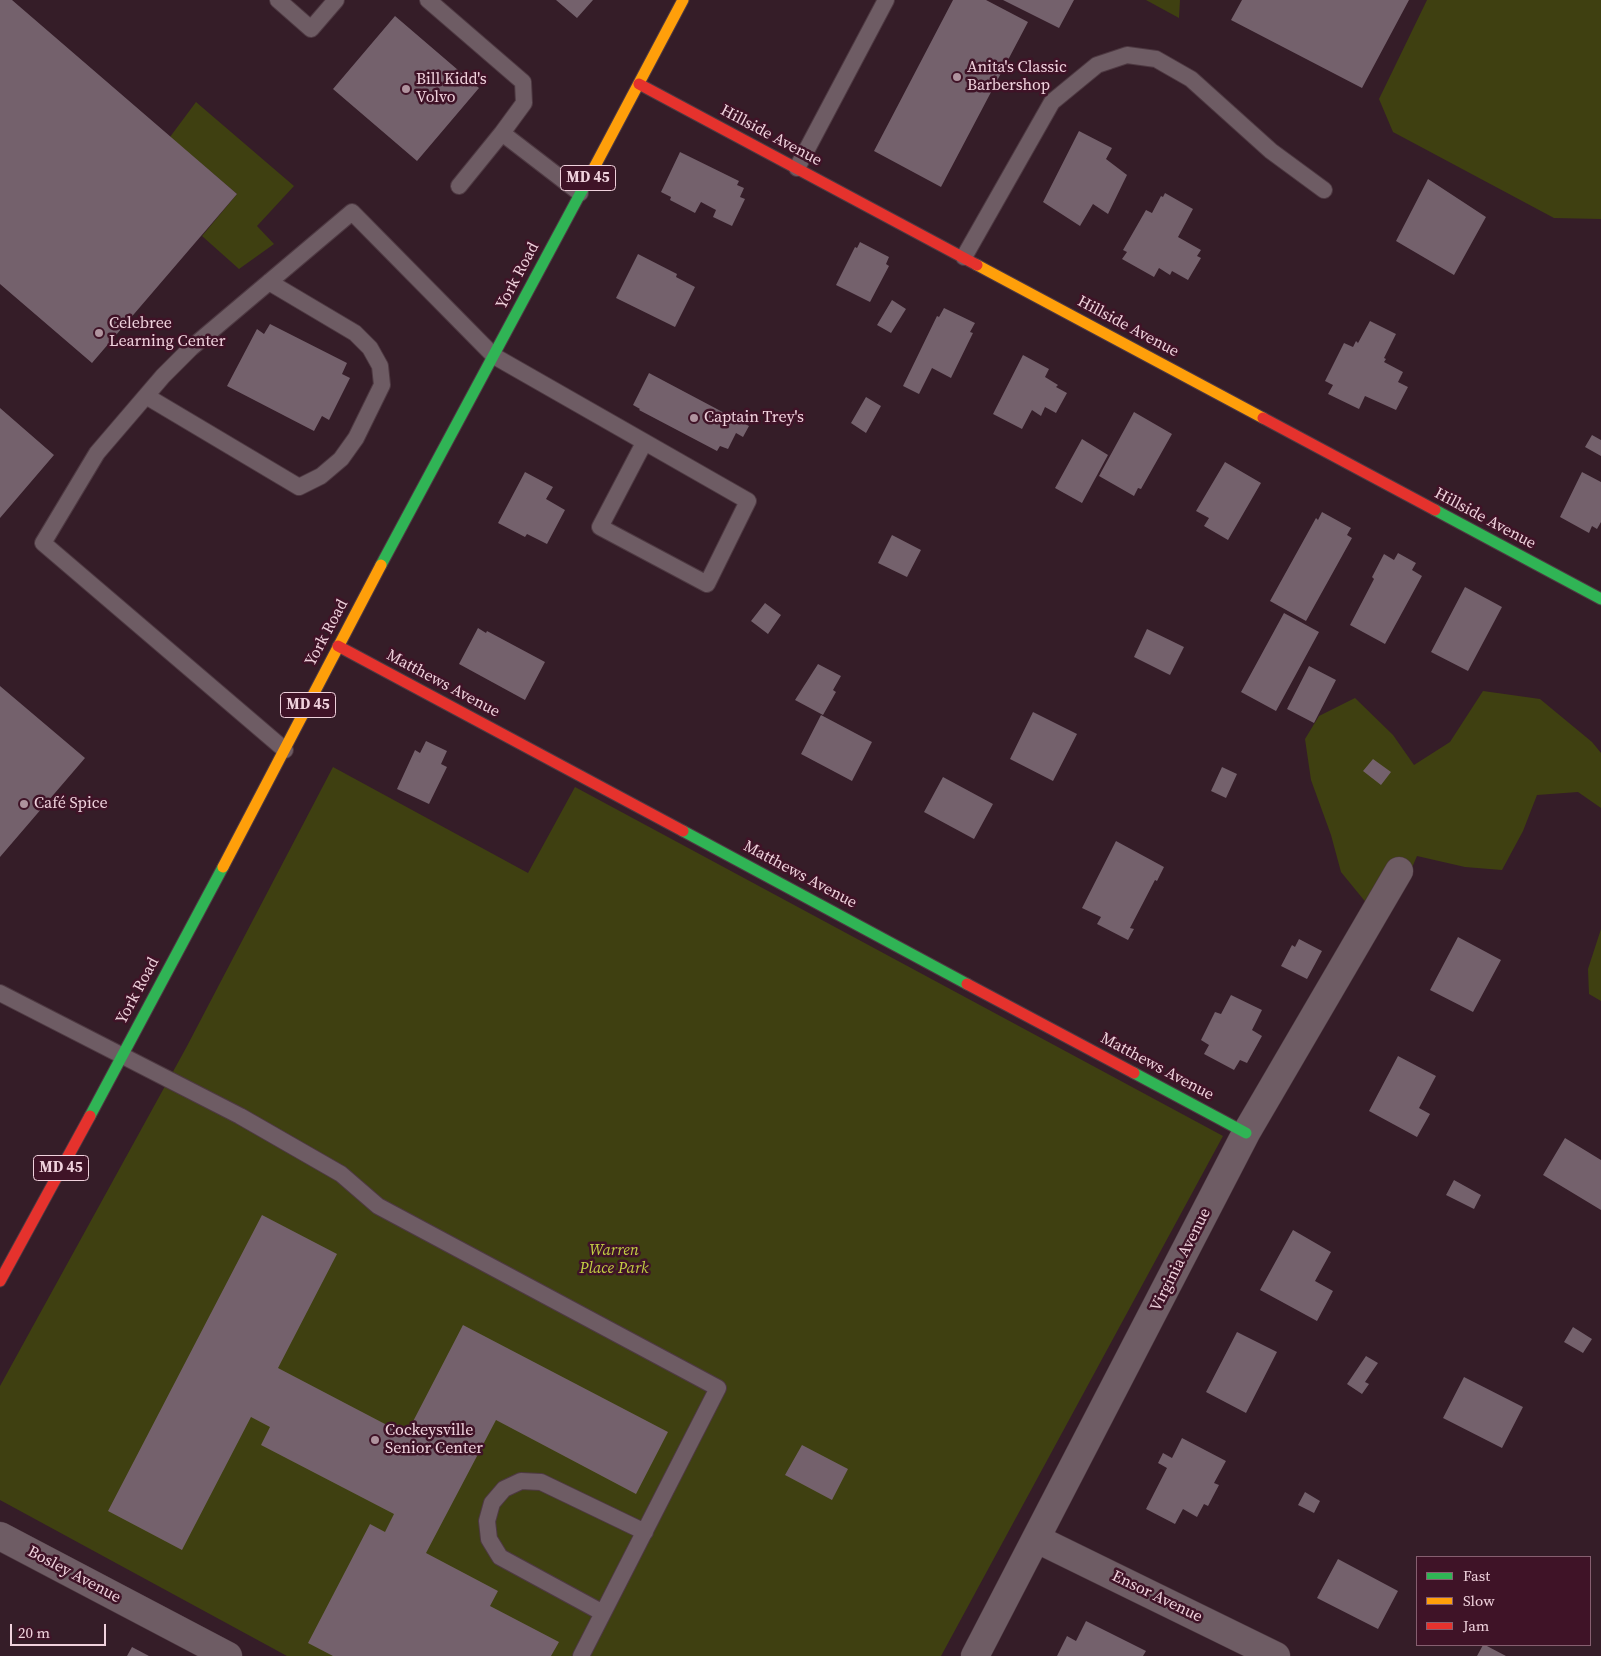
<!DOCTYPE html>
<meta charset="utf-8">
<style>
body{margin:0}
#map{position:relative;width:1601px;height:1656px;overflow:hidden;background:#351d28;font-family:"Source Serif 4",serif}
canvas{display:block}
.legend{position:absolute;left:1416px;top:1556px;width:175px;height:90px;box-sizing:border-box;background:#3f1327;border:1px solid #865f70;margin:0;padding:6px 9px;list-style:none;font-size:15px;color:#f0d2dd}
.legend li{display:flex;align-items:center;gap:10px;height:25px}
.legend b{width:25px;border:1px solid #865f70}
.scale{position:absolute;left:10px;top:1624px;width:96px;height:22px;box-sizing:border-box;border:2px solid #f0d2dd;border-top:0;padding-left:6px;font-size:15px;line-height:18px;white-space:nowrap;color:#f0d2dd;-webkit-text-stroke:4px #3f1327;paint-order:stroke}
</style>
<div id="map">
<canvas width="1601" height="1656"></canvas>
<ul class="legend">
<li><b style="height:6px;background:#30b455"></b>Fast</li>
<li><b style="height:6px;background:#ff9f0a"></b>Slow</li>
<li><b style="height:6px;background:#e5322d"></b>Jam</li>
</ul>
<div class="scale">20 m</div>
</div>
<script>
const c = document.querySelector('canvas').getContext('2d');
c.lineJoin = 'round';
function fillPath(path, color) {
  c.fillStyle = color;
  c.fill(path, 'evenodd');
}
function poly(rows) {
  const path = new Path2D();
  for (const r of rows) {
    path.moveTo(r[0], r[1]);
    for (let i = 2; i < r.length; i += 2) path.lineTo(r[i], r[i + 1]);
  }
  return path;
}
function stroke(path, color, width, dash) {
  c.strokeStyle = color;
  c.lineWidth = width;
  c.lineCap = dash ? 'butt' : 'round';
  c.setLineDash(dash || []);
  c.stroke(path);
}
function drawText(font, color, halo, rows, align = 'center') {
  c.font = font + ' "Source Serif 4",serif';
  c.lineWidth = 5;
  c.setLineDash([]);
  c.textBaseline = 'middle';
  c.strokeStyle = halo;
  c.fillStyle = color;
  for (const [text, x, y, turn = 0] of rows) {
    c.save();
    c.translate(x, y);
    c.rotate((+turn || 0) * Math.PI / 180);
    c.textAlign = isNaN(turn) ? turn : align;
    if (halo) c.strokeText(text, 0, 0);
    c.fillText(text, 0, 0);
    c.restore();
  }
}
const green = poly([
 [1146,0,1180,0,1179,18],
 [1427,0,1601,0,1601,219,1554,218,1393,132,1379,99],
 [196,102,294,186,257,226,274,244,239,269,202,236,237,194,170,137],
 [1483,691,1540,699,1592,742,1601,753,1601,808,1578,792,1537,795,1523,831,1502,870,1465,867,1417,856,1401,893,1368,905,1341,872,1331,835,1311,780,1305,739,1319,716,1355,698,1393,735,1414,765,1450,742],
 [333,767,528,873,575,787,1223,1136,941,1656,287,1656,0,1500,0,1386,186,1048],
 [1601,929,1601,1001,1589,994,1588,969]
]);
const building = poly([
 [0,0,12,0,237,194,92,363,0,284],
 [556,0,593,0,577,18],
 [953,0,986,0,1028,22,941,187,874,151],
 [1003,0,1074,0,1059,28],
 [1242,0,1409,0,1362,88,1231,20],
 [395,16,479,88,417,161,333,89],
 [1079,131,1112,148,1106,159,1127,175,1108,214,1093,204,1080,226,1043,202],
 [680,152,739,181,737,185,744,188,740,197,745,199,732,226,713,217,716,210,701,202,695,213,670,200,671,197,661,192],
 [1428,179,1486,217,1454,275,1396,241],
 [1165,193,1193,209,1178,237,1201,250,1197,256,1201,258,1188,280,1172,271,1170,275,1159,268,1154,277,1122,259,1127,252,1123,250,1146,210,1152,213,1161,196,1163,197],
 [860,242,889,257,886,264,889,266,870,302,836,285,855,247,857,248],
 [638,254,677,274,676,277,695,287,675,327,616,298],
 [892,300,906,309,891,333,877,325],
 [944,308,975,323,970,332,973,333,951,378,932,368,919,394,903,386,937,316,939,317],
 [1370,321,1396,334,1384,358,1386,359,1384,362,1403,372,1398,382,1408,387,1396,410,1365,396,1359,409,1328,394,1333,385,1325,381,1344,343,1353,347,1356,341,1358,343],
 [270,324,347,363,342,374,350,378,329,420,322,416,314,431,227,386,257,329,264,334],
 [1023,355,1049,369,1045,377,1058,385,1056,387,1067,393,1056,413,1045,407,1041,416,1032,410,1022,429,993,414],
 [649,373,749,426,743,437,736,433,728,449,720,446,717,451,639,410,640,409,633,405],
 [866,397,881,406,866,433,851,423],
 [0,408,54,455,0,518],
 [1134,412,1172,434,1141,489,1138,488,1134,496,1099,476],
 [1592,435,1601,440,1601,456,1585,447],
 [1082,439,1108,455,1082,503,1055,488],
 [1225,462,1261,483,1228,540,1204,526,1209,518,1196,511],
 [525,472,553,487,546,499,565,510,547,544,527,534,525,537,498,523],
 [1582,472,1601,482,1601,522,1597,529,1592,526,1589,533,1560,517],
 [1322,512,1351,528,1347,535,1352,538,1306,621,1270,601,1316,518,1318,520],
 [892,535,921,550,907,577,878,563],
 [1398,553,1416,563,1412,570,1422,576,1385,644,1350,625,1374,579,1372,577,1384,554,1394,560],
 [1465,587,1502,607,1468,671,1431,652],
 [765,603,781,615,768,634,751,621],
 [1284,613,1319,632,1276,711,1241,692],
 [478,628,486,633,487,631,545,662,525,700,459,664],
 [1147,629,1184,647,1170,675,1134,657],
 [818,664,841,676,833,690,836,692,823,715,795,700],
 [1309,666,1336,680,1314,723,1287,709],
 [0,686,85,758,0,857],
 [1033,712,1077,734,1053,781,1010,759],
 [821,715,872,742,852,781,801,754],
 [426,741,447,751,441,764,447,767,429,804,397,789,415,750,420,753],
 [1373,759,1391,772,1381,785,1363,771],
 [1222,767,1237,774,1226,798,1211,791],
 [943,777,993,804,974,839,924,812],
 [1116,841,1164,867,1157,881,1155,880,1130,928,1134,929,1128,940,1097,924,1101,917,1082,908],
 [1458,937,1501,960,1473,1012,1430,990],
 [1299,939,1322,951,1307,979,1281,966,1292,945,1295,947],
 [1231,995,1262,1010,1252,1030,1262,1036,1247,1063,1240,1060,1234,1070,1204,1054,1209,1045,1201,1040,1215,1012,1221,1014],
 [1398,1056,1436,1076,1419,1108,1430,1114,1417,1137,1369,1111],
 [1565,1138,1601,1160,1601,1210,1543,1175],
 [1454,1180,1481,1195,1474,1209,1446,1195],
 [262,1215,337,1254,278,1368,406,1435,463,1325,668,1432,636,1494,496,1420,426,1553,498,1591,490,1606,559,1642,551,1656,333,1656,308,1643,370,1524,385,1532,394,1514,261,1445,270,1427,251,1417,182,1550,108,1511],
 [1293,1230,1331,1252,1315,1281,1333,1291,1317,1321,1260,1290],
 [1573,1327,1592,1339,1583,1353,1564,1342],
 [1237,1332,1277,1352,1246,1413,1206,1392],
 [1366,1356,1378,1363,1365,1382,1369,1384,1362,1394,1347,1384],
 [1464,1377,1523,1407,1502,1448,1443,1418],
 [1182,1438,1226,1461,1214,1483,1219,1485,1208,1506,1204,1504,1197,1517,1183,1509,1175,1524,1146,1509,1167,1468,1158,1463,1163,1453,1172,1458],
 [802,1445,848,1469,832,1500,785,1475],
 [1305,1492,1320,1501,1314,1513,1298,1505],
 [1338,1559,1398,1591,1378,1629,1317,1598],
 [1086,1621,1146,1651,1143,1656,1057,1656,1067,1636,1076,1641],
 [1483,1645,1485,1645,1506,1656,1477,1656],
 [132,1647,149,1656,127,1656]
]);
const lane = poly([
 [278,0,311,29,336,0],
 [428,0,523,82,524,103,502,133,580,193],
 [797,168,886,0],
 [459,186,502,133],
 [964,257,1052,102,1097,65,1127,55,1156,59,1191,79,1271,151,1324,190],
 [146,396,299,487,321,476,341,459,356,438,382,385,380,366,370,348,355,333,269,282],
 [285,750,43,543,97,453,163,376,191,348,352,212,494,356,748,501,707,584,600,527,644,443],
 [0,993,240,1116,341,1174,378,1206,718,1388,581,1656],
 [603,1613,500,1557,489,1539,487,1521,492,1503,504,1489,521,1481,541,1482,645,1532]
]);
const street = poly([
 [0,1536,228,1656],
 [1037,1539,1276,1656],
 [975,1656,1246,1133,1399,871]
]);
const fast = poly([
 [1435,510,1601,599],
 [381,565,586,183],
 [683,831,967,984],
 [1134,1073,1246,1133],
 [90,1116,223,867]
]);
const slow = poly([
 [586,183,683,0],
 [977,265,1263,418],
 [223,867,381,565]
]);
const jam = poly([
 [639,84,977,265],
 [1263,418,1435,510],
 [338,646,683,831],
 [967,984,1134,1073],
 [0,1281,90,1116]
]);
const markers = [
 [957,77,5,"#af939e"],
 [406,89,5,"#af939e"],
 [99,333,5,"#af939e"],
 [694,418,5,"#af939e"],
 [24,804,5,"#af939e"],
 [375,1440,5,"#af939e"]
];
const shields = [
 [588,178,55],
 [308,705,55],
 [61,1168,55]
];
const shieldNames = [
 ["MD 45",588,178],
 ["MD 45",308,705],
 ["MD 45",61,1168]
];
const poiNames = [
 ["Anita's Classic",967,68],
 ["Barbershop",967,86],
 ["Bill Kidd's",416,80],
 ["Volvo",416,98],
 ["Celebree",109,324],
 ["Learning Center",109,342],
 ["Captain Trey's",704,418],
 ["Café Spice",34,804],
 ["Cockeysville",385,1431],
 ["Senior Center",385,1449]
];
const streetNames = [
 ["Hillside Avenue",771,136,28],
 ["York Road",518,276,-62],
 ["Hillside Avenue",1128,327,28],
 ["Hillside Avenue",1485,519,28],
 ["York Road",327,633,-62],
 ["Matthews Avenue",443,684,28],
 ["Matthews Avenue",800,875,28],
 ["York Road",138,991,-62],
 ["Matthews Avenue",1157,1067,28],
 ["Virginia Avenue",1181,1260,-63],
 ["Bosley Avenue",74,1575,28],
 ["Ensor Avenue",1157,1597,26]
];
const parkNames = [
 ["Warren",614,1251],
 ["Place Park",614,1269]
];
fillPath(green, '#3f4011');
fillPath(building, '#74616c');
stroke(lane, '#4e3942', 18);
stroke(street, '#4e3942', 29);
stroke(fast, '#4e3942', 13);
stroke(slow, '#4e3942', 13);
stroke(jam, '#4e3942', 13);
stroke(lane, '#6e5c64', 16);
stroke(street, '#6e5c64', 28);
stroke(fast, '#30b455', 11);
stroke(slow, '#ff9f0a', 11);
stroke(jam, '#e5322d', 11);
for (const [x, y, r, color] of markers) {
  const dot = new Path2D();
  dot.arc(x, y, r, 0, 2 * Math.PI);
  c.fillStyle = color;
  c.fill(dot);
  stroke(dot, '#3f1327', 2);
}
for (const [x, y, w] of shields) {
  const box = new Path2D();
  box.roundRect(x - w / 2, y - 12.5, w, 25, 4);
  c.fillStyle = '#3f1327';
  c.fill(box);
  stroke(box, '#f0d2dd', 1);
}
drawText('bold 15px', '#f0d2dd', null, shieldNames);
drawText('16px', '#f0d2dd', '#3f1327', poiNames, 'left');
drawText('16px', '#f0d2dd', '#3f1327', streetNames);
drawText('italic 16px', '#c2ce43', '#3f1327', parkNames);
</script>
